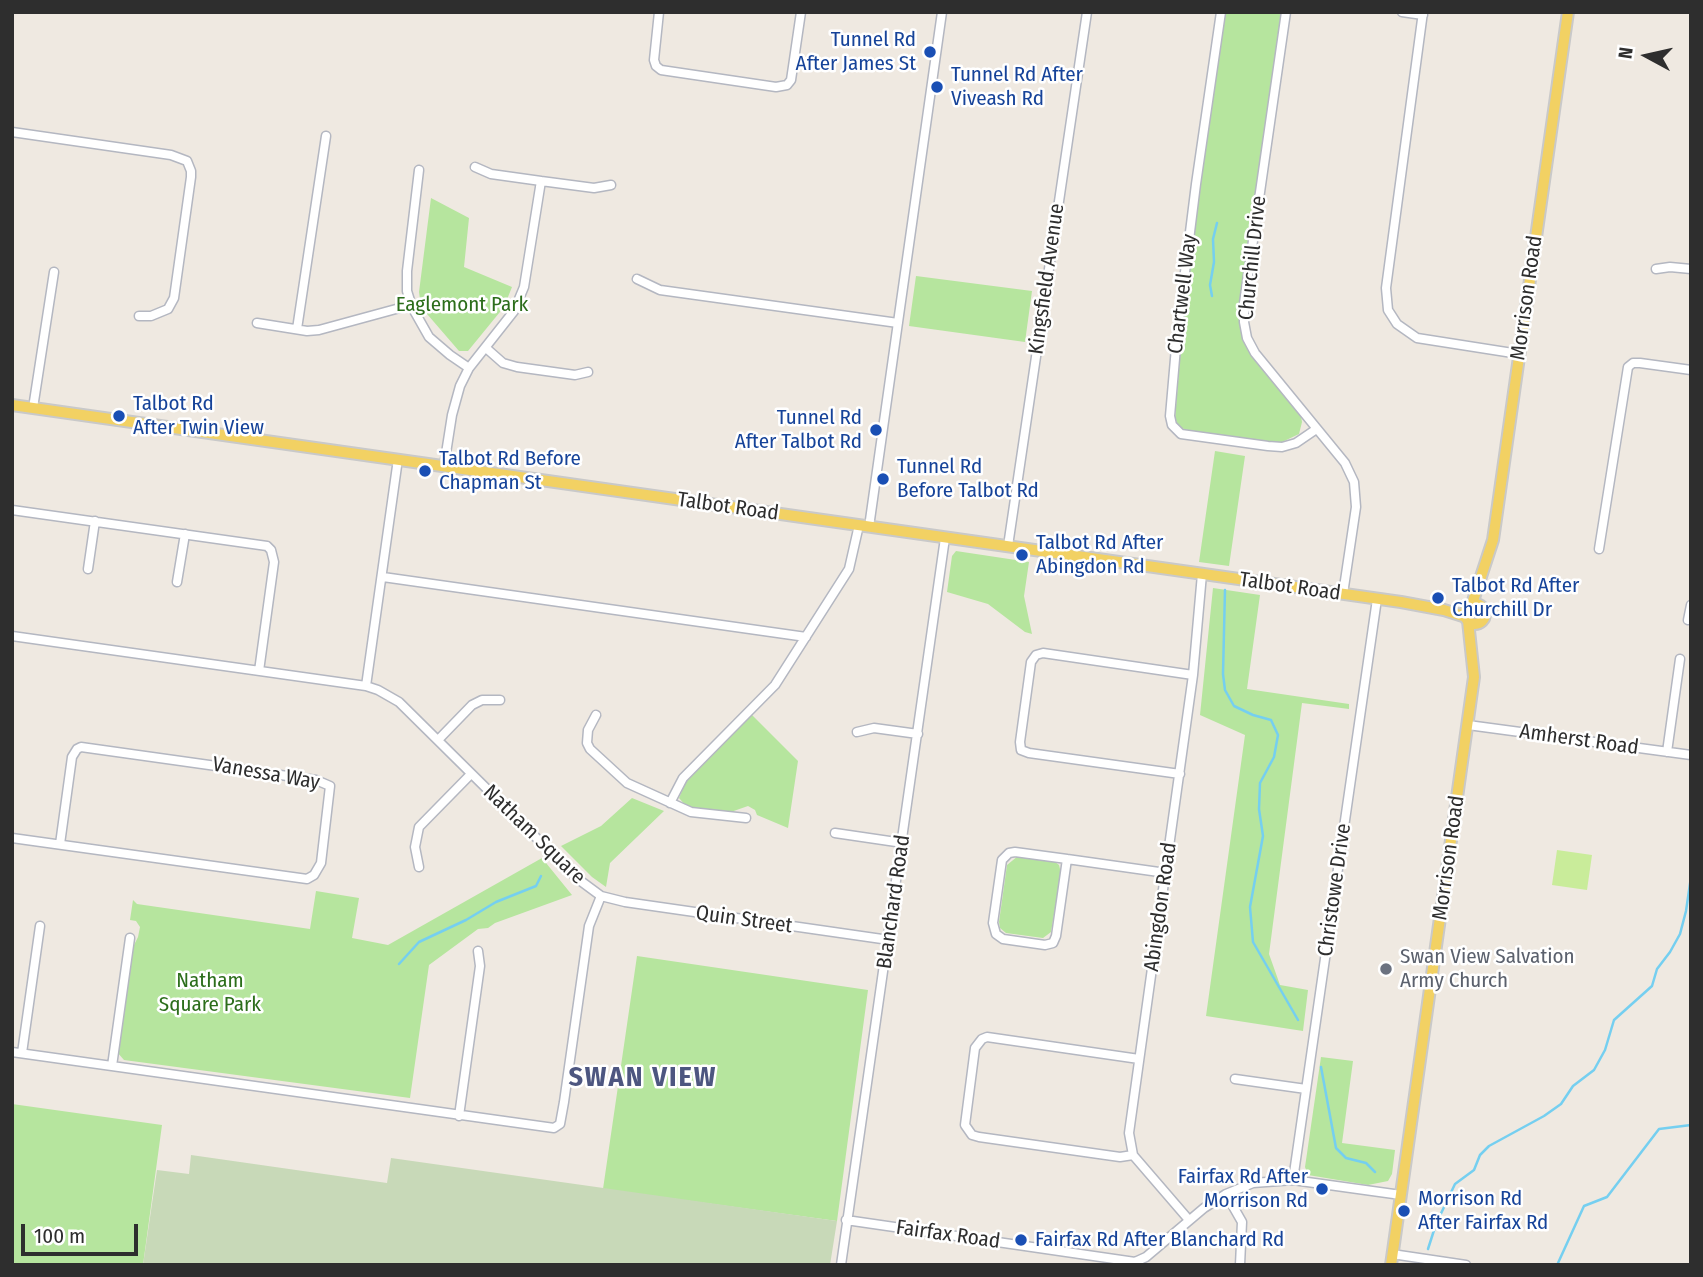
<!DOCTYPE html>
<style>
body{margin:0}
#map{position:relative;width:1703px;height:1277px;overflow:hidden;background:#efe9e1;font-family:"Fira Sans Condensed",sans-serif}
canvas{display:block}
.frame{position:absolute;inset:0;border:14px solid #2e2e2e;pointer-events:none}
.north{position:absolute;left:1612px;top:21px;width:70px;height:70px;-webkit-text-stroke:5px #fff;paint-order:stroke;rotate:278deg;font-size:19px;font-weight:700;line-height:28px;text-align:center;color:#2e2e2e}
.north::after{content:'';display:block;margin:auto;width:24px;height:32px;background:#2e2e2e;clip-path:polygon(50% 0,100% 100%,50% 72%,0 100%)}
.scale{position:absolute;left:21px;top:1224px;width:117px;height:32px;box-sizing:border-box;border:4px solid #2e2e2e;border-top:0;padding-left:9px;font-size:21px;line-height:24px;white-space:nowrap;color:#2e2e2e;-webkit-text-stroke:5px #fff;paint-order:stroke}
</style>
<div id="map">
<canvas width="1703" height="1277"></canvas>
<div class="frame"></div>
<div class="north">N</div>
<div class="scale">100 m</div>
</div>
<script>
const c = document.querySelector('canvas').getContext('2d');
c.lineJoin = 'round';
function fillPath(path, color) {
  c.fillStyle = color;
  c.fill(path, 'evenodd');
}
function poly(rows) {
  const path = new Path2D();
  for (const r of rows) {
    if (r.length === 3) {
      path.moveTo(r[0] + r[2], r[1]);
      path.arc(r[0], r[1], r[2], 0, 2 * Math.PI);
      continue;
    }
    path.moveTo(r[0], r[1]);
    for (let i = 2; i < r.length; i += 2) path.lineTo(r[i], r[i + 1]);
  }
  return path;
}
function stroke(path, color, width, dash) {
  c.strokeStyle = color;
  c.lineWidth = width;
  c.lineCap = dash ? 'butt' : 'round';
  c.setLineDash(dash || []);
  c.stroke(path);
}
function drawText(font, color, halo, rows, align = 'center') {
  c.font = font + ' "Fira Sans Condensed",sans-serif';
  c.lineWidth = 5;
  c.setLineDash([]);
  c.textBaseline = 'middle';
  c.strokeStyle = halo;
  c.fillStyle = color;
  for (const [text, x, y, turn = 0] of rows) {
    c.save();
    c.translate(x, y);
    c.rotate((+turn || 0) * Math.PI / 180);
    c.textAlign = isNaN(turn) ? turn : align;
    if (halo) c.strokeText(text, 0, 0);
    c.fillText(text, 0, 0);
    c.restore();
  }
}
const green = poly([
 [1220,12,1281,12,1240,306,1242,334,1251,355,1301,416,1302,422,1299,434,1280,443,1189,431,1179,427,1175,418,1194,192],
 [431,198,469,218,464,267,512,287,504,307,468,351,459,351,421,307,419,292],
 [916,276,1032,291,1025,342,909,326],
 [1215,451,1245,456,1229,566,1199,562],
 [956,551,1029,562,1024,596,1032,634,1025,632,988,604,947,592,952,556],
 [1213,588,1260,595,1247,689,1349,704,1349,709,1302,703,1269,954,1280,985,1308,990,1303,1031,1206,1016,1245,735,1200,715],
 [752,715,798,761,788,828,757,815,755,810,748,806,728,813,686,806,679,798,686,781],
 [632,798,664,811,610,863,606,887,592,877,561,846,601,826],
 [1018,856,1054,861,1059,865,1061,873,1051,932,1043,938,1006,933,1000,928,999,922,1007,865],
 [542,858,572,895,495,923,488,928,478,929,429,965,410,1098,124,1060,117,1052,131,951,138,937,140,927,136,921,130,920,133,900,137,904,310,929,316,891,359,898,352,938,388,945],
 [637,956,868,990,837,1221,603,1189],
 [1321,1057,1353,1061,1342,1143,1395,1150,1392,1174,1388,1181,1368,1185,1308,1175,1305,1167],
 [12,1104,162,1125,143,1265,12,1265]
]);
const cemetery = poly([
 [191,1155,387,1183,391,1158,837,1221,830,1265,143,1265,157,1170,189,1174]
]);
const pitch = poly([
 [1557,850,1592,855,1587,890,1552,885]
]);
const stream = poly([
 [1212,296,1210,285,1214,262,1213,239,1217,223],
 [1225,590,1223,674,1225,690,1234,706,1253,715,1271,720,1278,735,1274,757,1260,783,1259,809,1263,836,1250,907,1253,942,1298,1020],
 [399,964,419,942,466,920,496,902,536,886,541,876],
 [1321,1067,1336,1148,1346,1158,1366,1163,1375,1172],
 [1428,1249,1436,1224,1455,1184,1474,1170,1480,1155,1489,1146,1544,1116,1561,1104,1573,1086,1594,1070,1605,1050,1614,1020,1652,986,1657,969,1670,952,1680,934,1686,911,1691,877],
 [1558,1263,1584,1206,1607,1197,1659,1129,1691,1125]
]);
const minor = poly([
 [659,12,654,60,656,66,661,70,776,87,787,85,791,80,801,12],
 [1221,12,1196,184,1177,336,1170,416,1172,425,1181,434,1268,446,1282,447,1296,443,1315,430],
 [1286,12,1244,303,1244,322,1247,338,1255,353,1345,463,1354,482,1356,507,1343,594],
 [1402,12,1423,15],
 [1423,12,1386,288,1388,310,1397,324,1417,338,1519,354],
 [12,132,171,155,187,161,191,171,191,177,174,298,168,309,151,316,139,316],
 [475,167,491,174,541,181,594,188,611,185],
 [419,170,407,271,407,291,412,307,429,337,450,355,469,368],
 [1656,269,1670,267,1691,269],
 [637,279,660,290,898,323],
 [257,323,307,331,319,330,407,306,412,307],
 [297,329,326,136],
 [486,348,503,363,517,367,575,375,588,372],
 [33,408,54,272],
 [444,466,452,415,460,386,469,368,514,311,524,287,541,181],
 [12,510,267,546,271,550,274,562,259,671],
 [869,527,942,12],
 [1008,546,1087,12],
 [1599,549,1628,367,1633,363,1640,363,1691,370],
 [88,569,95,521],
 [383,577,806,637],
 [177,582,185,534],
 [1688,620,1691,605],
 [12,636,366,686,378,690,399,702,578,879,601,896,625,902,889,940],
 [366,686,398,459],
 [596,715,588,730,587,743,590,749,627,783,691,812,746,818],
 [1468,725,1691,755],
 [857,732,874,728,918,734],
 [439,739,472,705,482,700,500,700],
 [1667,752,1680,659],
 [1180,774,1029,753,1021,750,1020,742,1031,662,1036,655,1043,653,1193,675],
 [670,803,683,778,775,685,849,569,859,525],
 [835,833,903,843],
 [12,838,307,879,314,875,321,863,330,786,316,780,81,747,77,749,72,757,60,844],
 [1067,859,1056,936,1053,943,1045,945,1003,939,996,934,993,923,1002,860,1009,853,1015,852,1067,859,1166,873],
 [419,867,415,847,419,827,471,774],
 [12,1052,554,1128,560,1124,564,1102,589,926,601,896],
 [22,1053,40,926],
 [112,1066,130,938],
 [1235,1079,1306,1089],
 [459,1116,480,966,478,951],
 [1133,1155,1120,1157,979,1137,972,1135,965,1125,975,1048,982,1039,987,1037,1139,1059],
 [1293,1180,1377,599],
 [1226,1194,1242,1222,1240,1265],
 [846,1220,1135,1262,1146,1257,1204,1208,1226,1194,1253,1183,1293,1180,1401,1195],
 [1189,1220,1133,1155,1129,1133,1193,675,1202,574],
 [1392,1254,1466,1265],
 [841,1265,945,538]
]);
const major = poly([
 [12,405,1401,602,1444,610,1466,617],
 [1475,614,10],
 [1472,604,1493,540,1568,12],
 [1391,1265,1474,677,1468,621]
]);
const markers = [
 [930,52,7,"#1a4fb4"],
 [937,87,7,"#1a4fb4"],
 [119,416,7,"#1a4fb4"],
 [876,430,7,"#1a4fb4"],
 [425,471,7,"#1a4fb4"],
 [883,479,7,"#1a4fb4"],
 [1022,555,7,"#1a4fb4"],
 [1438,598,7,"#1a4fb4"],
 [1386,969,7,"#6b7280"],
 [1322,1189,7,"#1a4fb4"],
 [1404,1211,7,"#1a4fb4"],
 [1021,1240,7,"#1a4fb4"]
];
const transitNames = [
 ["Tunnel Rd",916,40,"right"],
 ["After James St",916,64,"right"],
 ["Tunnel Rd After",951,75],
 ["Viveash Rd",951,99],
 ["Talbot Rd",133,404],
 ["After Twin View",133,428],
 ["Tunnel Rd",862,418,"right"],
 ["After Talbot Rd",862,442,"right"],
 ["Talbot Rd Before",439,459],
 ["Chapman St",439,483],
 ["Tunnel Rd",897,467],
 ["Before Talbot Rd",897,491],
 ["Talbot Rd After",1036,543],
 ["Abingdon Rd",1036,567],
 ["Talbot Rd After",1452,586],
 ["Churchill Dr",1452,610],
 ["Fairfax Rd After",1308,1177,"right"],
 ["Morrison Rd",1308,1201,"right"],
 ["Morrison Rd",1418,1199],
 ["After Fairfax Rd",1418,1223],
 ["Fairfax Rd After Blanchard Rd",1035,1240]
];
const streetNames = [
 ["Churchill Drive",1253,258,-84],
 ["Kingsfield Avenue",1047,279,-82],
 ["Chartwell Way",1183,294,-83],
 ["Morrison Road",1527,298,-82],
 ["Talbot Road",728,507,8],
 ["Talbot Road",1290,587,8],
 ["Amherst Road",1579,740,8],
 ["Vanessa Way",266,774,10],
 ["Natham Square",534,835,44],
 ["Morrison Road",1449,858,-82],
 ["Christowe Drive",1335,890,-82],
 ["Blanchard Road",894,902,-82],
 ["Abingdon Road",1161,907,-82],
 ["Quin Street",744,920,8],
 ["Fairfax Road",948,1235,8]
];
const parkNames = [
 ["Eaglemont Park",462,305],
 ["Natham",210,981],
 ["Square Park",210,1005]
];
const worshipNames = [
 ["Swan View Salvation",1400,957],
 ["Army Church",1400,981]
];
const districtNames = [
 ["SWAN VIEW",643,1078]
];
fillPath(green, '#b6e59e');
fillPath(cemetery, '#c8d9b8');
fillPath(pitch, '#c9ec9a');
stroke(stream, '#75cff0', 2.5);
stroke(minor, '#b4b7c1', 11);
stroke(major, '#c9c9c9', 14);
stroke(minor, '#fff', 8);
stroke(major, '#f2d163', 10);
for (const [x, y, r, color] of markers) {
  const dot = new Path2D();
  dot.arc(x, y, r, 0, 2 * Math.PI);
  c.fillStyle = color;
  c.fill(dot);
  stroke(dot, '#fff', 2.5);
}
drawText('21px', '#164399', '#fff', transitNames, 'left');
drawText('21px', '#2e2e2e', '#fff', streetNames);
drawText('21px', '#2c6e1b', '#fff', parkNames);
drawText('21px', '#5b616d', '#fff', worshipNames, 'left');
c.letterSpacing = '2px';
drawText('bold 28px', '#4d5680', '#fff', districtNames);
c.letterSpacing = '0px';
</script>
